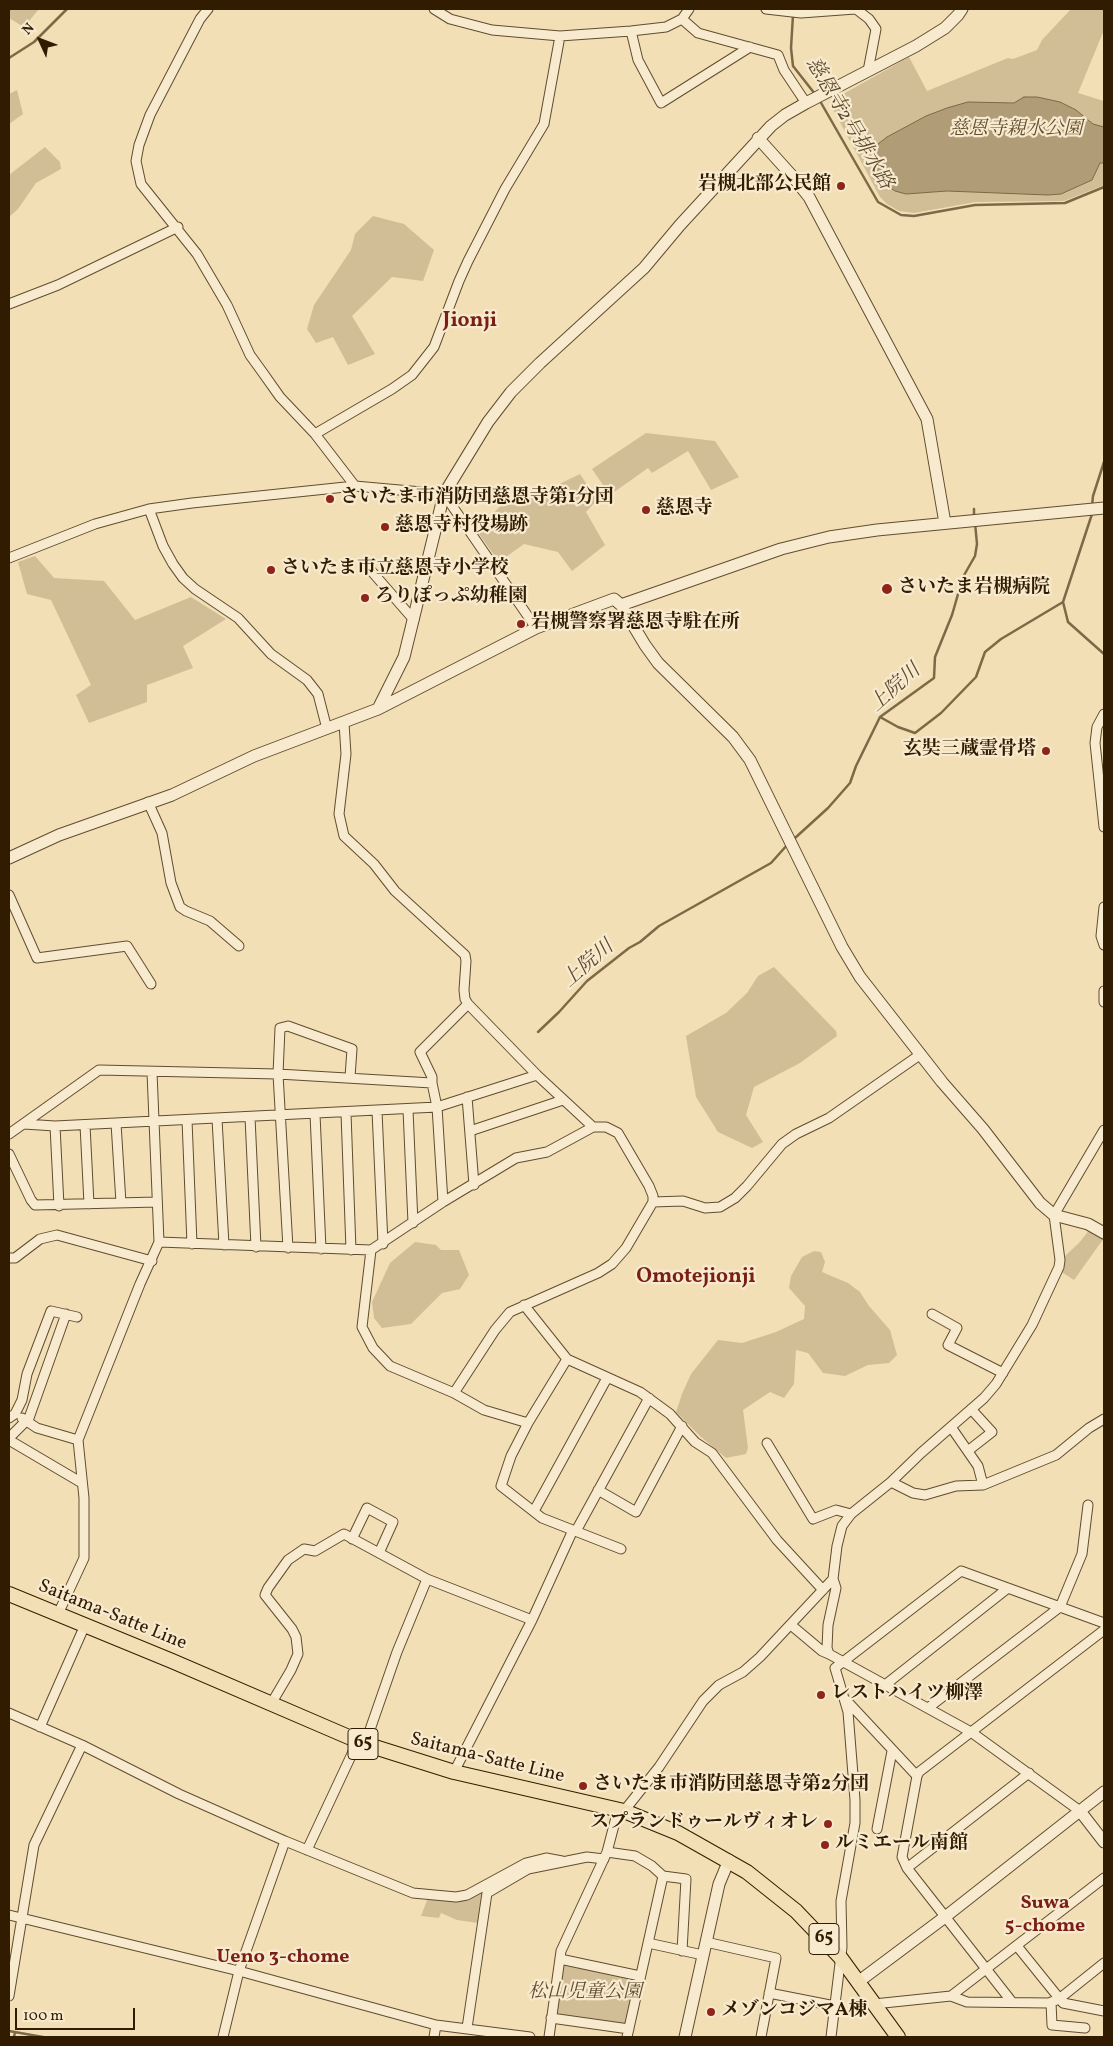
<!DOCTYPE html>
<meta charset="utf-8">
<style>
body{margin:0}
#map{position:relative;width:1113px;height:2046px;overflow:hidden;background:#f2dfb5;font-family:Vollkorn,serif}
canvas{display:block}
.frame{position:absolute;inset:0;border:10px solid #311c01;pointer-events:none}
.north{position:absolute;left:15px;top:15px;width:50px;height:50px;-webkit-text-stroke:4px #f7eacf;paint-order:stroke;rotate:313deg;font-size:14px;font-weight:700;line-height:20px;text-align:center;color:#311c01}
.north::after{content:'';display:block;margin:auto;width:18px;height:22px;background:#311c01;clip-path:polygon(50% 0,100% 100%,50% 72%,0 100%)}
.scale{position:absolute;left:15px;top:2008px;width:120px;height:22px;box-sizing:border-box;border:2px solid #311c01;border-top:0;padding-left:6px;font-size:15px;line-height:18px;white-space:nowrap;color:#311c01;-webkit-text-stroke:4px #f7eacf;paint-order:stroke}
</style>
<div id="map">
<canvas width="1113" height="2046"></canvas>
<div class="frame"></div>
<div class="north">N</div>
<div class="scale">100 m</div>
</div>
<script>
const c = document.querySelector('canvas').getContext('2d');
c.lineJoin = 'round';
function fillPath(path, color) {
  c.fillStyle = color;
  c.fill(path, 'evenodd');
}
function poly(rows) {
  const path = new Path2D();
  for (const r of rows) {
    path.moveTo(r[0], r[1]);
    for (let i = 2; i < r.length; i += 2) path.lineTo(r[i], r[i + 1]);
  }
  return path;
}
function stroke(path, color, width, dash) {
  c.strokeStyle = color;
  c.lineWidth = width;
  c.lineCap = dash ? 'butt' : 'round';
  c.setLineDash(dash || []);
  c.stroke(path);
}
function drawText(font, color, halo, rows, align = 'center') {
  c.font = font + ' Vollkorn,"Noto Serif JP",serif';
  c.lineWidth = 4.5;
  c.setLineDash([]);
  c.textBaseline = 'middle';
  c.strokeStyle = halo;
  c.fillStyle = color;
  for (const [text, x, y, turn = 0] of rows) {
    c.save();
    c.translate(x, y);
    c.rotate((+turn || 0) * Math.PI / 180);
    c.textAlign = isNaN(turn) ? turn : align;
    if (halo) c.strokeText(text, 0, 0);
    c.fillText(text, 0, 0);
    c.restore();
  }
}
const green = poly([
 [9,9,39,9,24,27,9,18],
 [1071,9,1104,9,1104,30,1078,93,1104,101,1104,185,1064,201,976,202,914,213,899,211,887,204,880,197,829,102,909,57,927,91,1008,58,1013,59,1037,50,1042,40],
 [17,90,23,114,9,124,9,94],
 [45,147,60,162,61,169,36,183,18,209,9,217,9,175],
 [373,216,404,224,434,250,423,281,392,277,352,316,375,354,348,365,333,337,316,343,307,329,314,305,351,250,355,234],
 [646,433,715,441,739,477,711,490,688,451,652,473,648,468,610,495,592,469],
 [580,474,597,500,586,512,605,545,572,571,558,552,524,544,499,562,479,534,491,516,506,500,549,489],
 [35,556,54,578,104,581,135,620,191,597,226,619,183,646,193,668,147,685,147,702,89,723,76,695,91,685,51,600,27,594,18,562],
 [774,967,836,1031,837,1036,800,1063,754,1087,746,1115,763,1142,752,1148,718,1132,696,1097,686,1036,726,1013,747,993,758,976],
 [1090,1229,1104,1238,1074,1280,1060,1271,1066,1255,1079,1243],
 [415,1242,436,1245,441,1250,459,1250,469,1275,460,1289,442,1293,411,1324,382,1328,374,1318,372,1302,390,1263],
 [814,1251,821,1252,825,1262,822,1272,848,1283,860,1292,869,1306,890,1330,897,1355,889,1363,868,1365,845,1376,823,1373,808,1353,796,1350,794,1384,784,1398,770,1392,743,1410,748,1448,746,1454,726,1458,700,1436,676,1412,682,1394,691,1374,718,1340,742,1343,776,1332,804,1319,805,1306,789,1288,791,1276,802,1257],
 [485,1891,478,1923,457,1920,441,1913,439,1918,421,1916,428,1898,467,1900],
 [566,1964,633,1978,635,1981,627,2022,624,2026,560,2016,556,2014,562,1968]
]);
const water = poly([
 [1024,97,1037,97,1060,102,1076,110,1093,124,1104,127,1104,163,1100,163,1092,180,1061,194,1048,195,947,191,906,194,895,191,883,183,874,170,873,160,878,144,887,137,926,116,947,108,968,102,1014,103,1024,97]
]);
const stream = poly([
 [793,15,791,48,793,66,815,94],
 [9,58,34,42,67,9],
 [820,101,878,202,901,215,914,216,975,205,1065,203,1104,187],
 [1092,506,1093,496,1104,462],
 [974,509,974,517],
 [1092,514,1063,602,1068,622,1104,654],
 [880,717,898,727,915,733,941,713,976,677,985,652,1001,639,1063,602],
 [795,838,828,808,850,783,856,766,880,717,934,678,935,657,952,615,963,577,975,556,977,544,975,523],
 [538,1032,559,1012,587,981,629,948,640,942,659,926,771,863,788,844],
 [9,2031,43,2037],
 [14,2037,15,2032]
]);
const minor = poly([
 [208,9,200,19,150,115,139,145,136,161,141,184,197,254,227,305,250,355,263,373,280,397,315,434,355,486],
 [434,9,450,19,492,30,560,36,631,31,666,27,682,19,689,9],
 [766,9,801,13,855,9],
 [856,9,869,19,876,29,868,71],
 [682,19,698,33,778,55,784,70,806,103],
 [631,31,638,60,661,103,750,47],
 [9,304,58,285,178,227],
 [315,434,392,389,412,375,434,347,459,281,468,261,505,189,544,124,560,36],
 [149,509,163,546,173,564,183,578,195,589,238,618,271,654,307,680,318,694,327,729],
 [9,558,95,524,149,509,192,503,355,486,444,494,536,628],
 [367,566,414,620],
 [1104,714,1097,727,1095,743,1104,827],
 [344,723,346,754,339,814,344,836,374,864,395,891,465,955,466,961,464,990,465,999,468,1004,537,1075,593,1127],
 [148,802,162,833,171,883,180,907,186,911,210,921,239,946],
 [9,895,37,958,127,946,151,984],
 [1104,907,1101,936,1104,945],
 [1104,991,1104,1002],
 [432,1083,432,1077,420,1052,468,1004],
 [467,1097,474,1185],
 [408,1110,413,1223],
 [377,1111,383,1244],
 [346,1113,351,1250],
 [315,1114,321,1249],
 [250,1117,256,1247],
 [217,1119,224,1245],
 [187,1120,192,1244],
 [116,1123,121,1203],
 [24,1124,55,1126,437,1107,537,1075],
 [85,1125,89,1204],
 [55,1126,59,1206],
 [470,1131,563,1100],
 [9,1134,99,1070,278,1074,432,1083,437,1107,443,1202],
 [9,1154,31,1200,35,1205,157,1202],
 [653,1202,683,1201,705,1208,720,1207,735,1198,747,1186,782,1144,796,1134,829,1118,921,1054],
 [159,1242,371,1250,443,1202,516,1158,547,1152,593,1127,606,1127,618,1133,649,1186,653,1196,653,1202,626,1248,612,1264,598,1273,510,1312,495,1330,454,1393],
 [288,1248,278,1074,280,1028,288,1026,352,1049,350,1077],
 [371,1250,362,1327,373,1348,390,1366,454,1393,484,1410,528,1423],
 [9,1258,15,1258,40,1239,57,1235,152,1261],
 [524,1305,567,1359,640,1392,670,1414,695,1442,712,1453,777,1540,823,1590],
 [932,1314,957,1328,948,1345,1003,1373],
 [567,1359,528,1423,511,1456,501,1486,542,1518,621,1549],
 [9,1418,15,1414,22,1400,27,1374,51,1311,77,1317],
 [22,1418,37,1428,78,1440],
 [951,1427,978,1466,983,1485],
 [9,1438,29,1418,66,1314],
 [9,1440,82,1483],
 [767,1443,813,1519,836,1510,851,1514],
 [969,1450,992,1432,971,1409],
 [891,1482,913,1493,925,1495,956,1486,983,1485,1056,1455,1089,1428,1104,1419],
 [598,1490,636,1512,682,1426],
 [534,1511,607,1378],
 [576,1531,649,1398],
 [352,1539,367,1508,393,1522,379,1553],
 [58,1614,84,1558,84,1498,78,1440,140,1284,159,1242,152,1072],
 [791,1625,822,1651,829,1654],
 [885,1685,1008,1588],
 [846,1700,917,1776],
 [271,1704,291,1670,298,1654,296,1637,292,1629,265,1595,268,1588,288,1560,304,1549,315,1551,344,1534,427,1579,532,1620],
 [928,1708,1060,1607,1082,1554,1088,1505],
 [9,1713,82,1745,179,1794,285,1841,413,1893,456,1897,467,1895,526,1863,546,1858,562,1861],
 [40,1727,85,1625],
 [365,1744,397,1652,427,1579],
 [454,1772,532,1620,573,1530],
 [624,1811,659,1767,703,1701,719,1685,743,1672,760,1657,833,1579],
 [1080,1811,971,1732,829,1654,827,1648,828,1625,836,1588,833,1579,837,1546,842,1526,851,1514,891,1482,921,1453,984,1398,996,1384,1032,1325,1059,1267,1060,1260,1054,1215,1104,1130],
 [877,1829,892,1751],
 [307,1850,358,1741],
 [607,1852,635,1856,652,1866,663,1876,686,1879,682,1951],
 [907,1868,1029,1773],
 [9,1915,239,1971,436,2025,530,2037],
 [706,1942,776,1958,761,2037],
 [648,1943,703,1955],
 [1017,1946,1063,2003,1104,2011],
 [560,1959,640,1976],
 [769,1993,835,2006],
 [9,1996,34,1845,82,1745],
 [951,1996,1104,1878],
 [1012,2002,907,1868,902,1857,917,1776,919,1772,1104,1630],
 [1051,2002,1052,2025,1085,2028],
 [874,2004,951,1996,967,2002,1049,2003,1059,1999,1104,1963],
 [551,2018,629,2029],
 [467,2028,487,1893,528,1869,587,1857,604,1859],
 [223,2037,239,1971,285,1841],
 [434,2037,436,2025],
 [549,2037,561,1951,607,1852,618,1810],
 [627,2037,663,1876],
 [831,2037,842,1947,841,1901,855,1823,855,1800,848,1712,835,1668,961,1571,1104,1623]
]);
const tertiary = poly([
 [758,138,794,178,809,197,927,419,945,523],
 [621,605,781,549,829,537,877,530,1104,508],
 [378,709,404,657,444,494,488,422,511,392,540,363,644,268,680,225,771,126,785,115,806,103,916,46,945,28,958,15,962,9],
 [9,858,59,835,172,795,254,756,378,709,536,628,614,599,621,605,645,645,658,663,733,737,750,760,842,947,860,977,942,1082,983,1129,1040,1203,1054,1215,1088,1224,1104,1233],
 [1080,1811,1104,1842],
 [858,1982,945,1917,1104,1792],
 [685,2037,719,1884,729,1860]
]);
const primary = poly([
 [9,1594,172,1661,365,1744,454,1772,624,1811,678,1833,747,1872,796,1911,840,1957,898,2037]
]);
const markers = [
 [841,186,5,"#8f2418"],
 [330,499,5,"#8f2418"],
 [646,510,5,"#8f2418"],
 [385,527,5,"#8f2418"],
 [271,570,5,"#8f2418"],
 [887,589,6,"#8f2418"],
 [365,598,5,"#8f2418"],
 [521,624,5,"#8f2418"],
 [1046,751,5,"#8f2418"],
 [821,1695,5,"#8f2418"],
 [583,1786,5,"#8f2418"],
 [828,1824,5,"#8f2418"],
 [825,1845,5,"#8f2418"],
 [711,2012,5,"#8f2418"]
];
const shields = [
 [363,1744,30],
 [824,1939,30]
];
const shieldNames = [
 ["65",363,1744],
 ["65",824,1939]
];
const parkNames = [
 ["慈恩寺親水公園",1016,131],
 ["松山児童公園",585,1994]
];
const poiNames = [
 ["岩槻北部公民館",831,186,"right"],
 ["さいたま市消防団慈恩寺第1分団",340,499],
 ["慈恩寺",656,510],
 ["慈恩寺村役場跡",395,527],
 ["さいたま市立慈恩寺小学校",281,570],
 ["さいたま岩槻病院",898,589],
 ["ろりぽっぷ幼稚園",375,598],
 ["岩槻警察署慈恩寺駐在所",531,624],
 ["玄奘三蔵霊骨塔",1036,751,"right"],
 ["レストハイツ柳澤",831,1695],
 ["さいたま市消防団慈恩寺第2分団",593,1786],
 ["スプランドゥールヴィオレ",818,1824,"right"],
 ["ルミエール南館",835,1845],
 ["メゾンコジマA棟",721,2012]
];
const streetNames = [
 ["Saitama-Satte Line",112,1616,22],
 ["Saitama-Satte Line",487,1759,14]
];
const waterNames = [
 ["慈恩寺2号排水路",848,124,59],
 ["上院川",896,689,-42],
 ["上院川",589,965,-41]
];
const neighbourhoodNames = [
 ["Suwa",1045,1904],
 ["5-chome",1045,1927],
 ["Ueno 3-chome",283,1958]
];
const quarterNames = [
 ["Jionji",470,322],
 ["Omotejionji",696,1278]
];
fillPath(green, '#d1be96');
fillPath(water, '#b09d78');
stroke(water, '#7d6948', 1);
stroke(stream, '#7d6948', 2.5);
stroke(minor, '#614d2e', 11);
stroke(tertiary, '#614d2e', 13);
stroke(primary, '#311c01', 16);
stroke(minor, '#f7eacf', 9);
stroke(tertiary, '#f7eacf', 11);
stroke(primary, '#f2dfb5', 14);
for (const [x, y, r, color] of markers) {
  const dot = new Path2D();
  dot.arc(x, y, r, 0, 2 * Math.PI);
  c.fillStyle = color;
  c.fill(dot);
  stroke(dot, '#f7eacf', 2);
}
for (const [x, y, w] of shields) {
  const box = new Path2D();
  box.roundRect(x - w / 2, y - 15.5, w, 31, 4);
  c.fillStyle = '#f7eacf';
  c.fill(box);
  stroke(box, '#311c01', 1);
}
drawText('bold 18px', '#311c01', null, shieldNames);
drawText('italic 19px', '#614d2e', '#f7eacf', parkNames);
drawText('bold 19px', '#311c01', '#f7eacf', poiNames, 'left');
drawText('19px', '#311c01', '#f7eacf', streetNames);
drawText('italic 20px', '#5d492b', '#f7eacf', waterNames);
drawText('bold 20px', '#7a1f14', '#f7eacf', neighbourhoodNames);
drawText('bold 21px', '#7a1f14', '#f7eacf', quarterNames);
</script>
